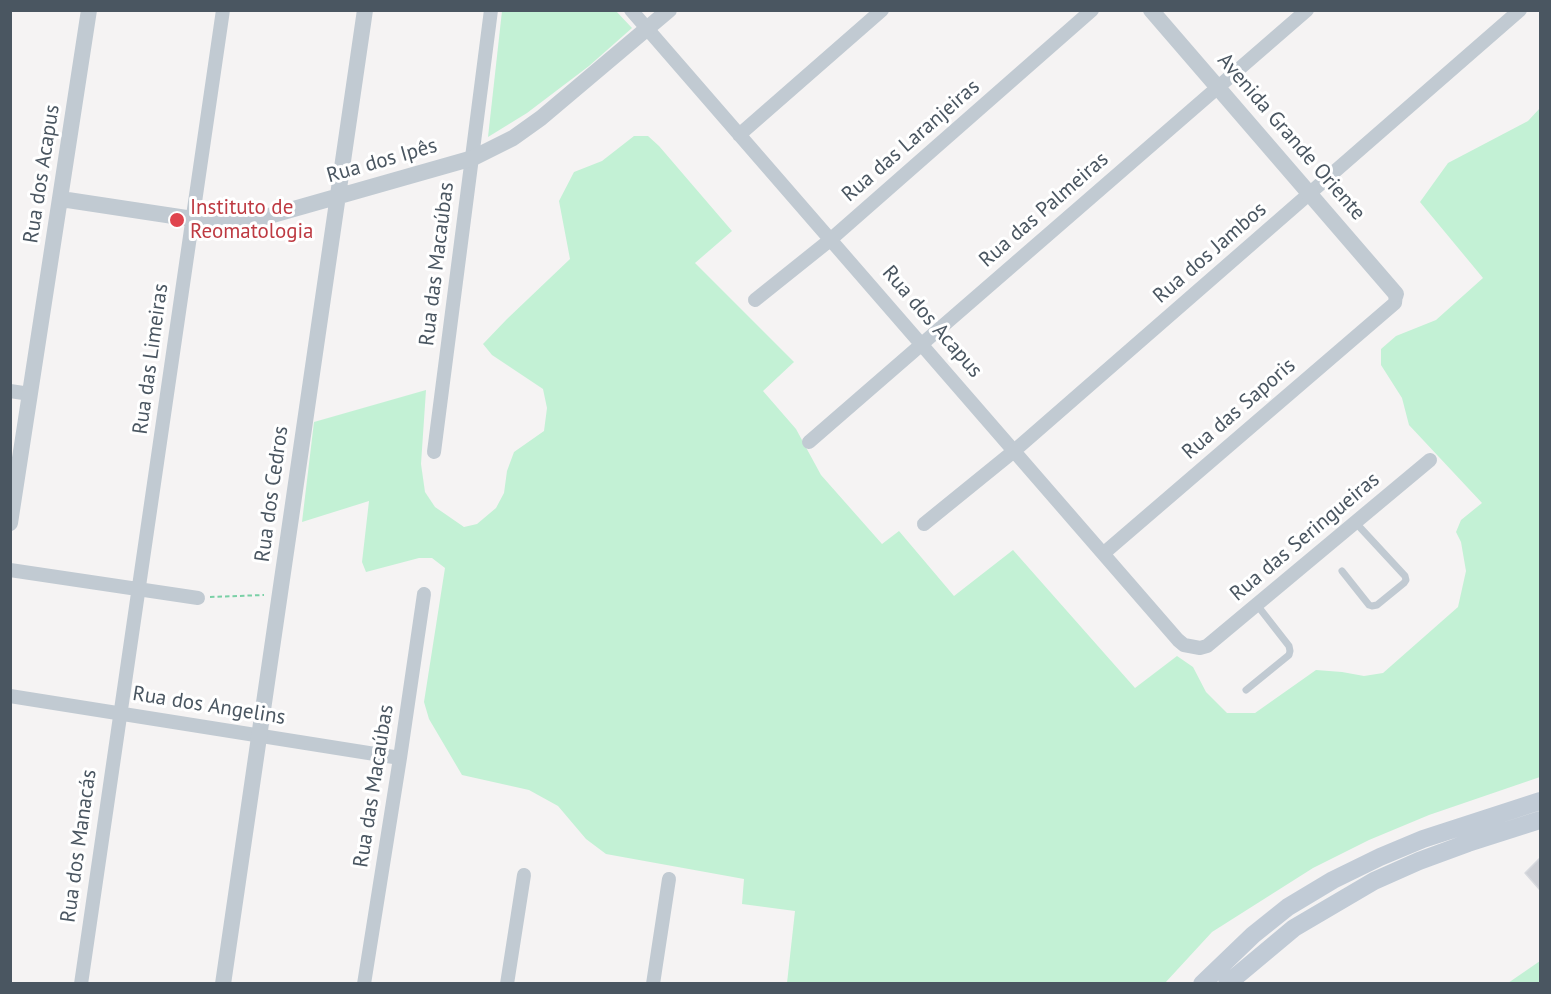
<!DOCTYPE html>
<meta charset="utf-8">
<style>
body{margin:0}
#map{position:relative;width:1551px;height:994px;overflow:hidden;background:#f5f3f3;font-family:"PT Sans",sans-serif}
canvas{display:block}
.frame{position:absolute;inset:0;border:12px solid #4a5661;pointer-events:none}
</style>
<div id="map">
<canvas width="1551" height="994"></canvas>
<div class="frame"></div>
</div>
<script>
const c = document.querySelector('canvas').getContext('2d');
c.lineJoin = 'round';
function fillPath(path, color) {
  c.fillStyle = color;
  c.fill(path, 'evenodd');
}
function poly(rows) {
  const path = new Path2D();
  for (const r of rows) {
    path.moveTo(r[0], r[1]);
    for (let i = 2; i < r.length; i += 2) path.lineTo(r[i], r[i + 1]);
  }
  return path;
}
function stroke(path, color, width, dash) {
  c.strokeStyle = color;
  c.lineWidth = width;
  c.lineCap = dash ? 'butt' : 'round';
  c.setLineDash(dash || []);
  c.stroke(path);
}
function drawText(font, color, halo, rows, align = 'center') {
  c.font = font + ' "PT Sans",sans-serif';
  c.lineWidth = 6;
  c.setLineDash([]);
  c.textBaseline = 'middle';
  c.strokeStyle = halo;
  c.fillStyle = color;
  for (const [text, x, y, turn = 0] of rows) {
    c.save();
    c.translate(x, y);
    c.rotate((+turn || 0) * Math.PI / 180);
    c.textAlign = isNaN(turn) ? turn : align;
    if (halo) c.strokeText(text, 0, 0);
    c.fillText(text, 0, 0);
    c.restore();
  }
}
const green = poly([
 [502,11,616,11,632,28,589,66,527,113,488,137],
 [1540,108,1540,777,1429,815,1369,840,1313,868,1212,932,1165,983,787,983,795,911,742,904,744,879,606,854,586,839,558,806,529,790,462,775,429,719,424,702,445,568,432,558,419,558,366,572,362,562,369,501,302,522,314,422,426,390,421,464,425,492,435,507,464,527,477,524,496,508,504,493,507,471,514,452,544,431,547,408,543,389,492,355,483,344,507,319,570,259,559,201,574,172,602,161,634,136,648,136,659,146,732,231,695,263,794,362,763,391,796,429,821,475,882,544,899,531,954,596,1013,550,1135,688,1177,656,1193,667,1206,692,1227,713,1255,713,1316,670,1342,672,1364,676,1383,673,1458,607,1466,571,1461,542,1456,532,1461,520,1482,503,1409,425,1402,398,1381,365,1381,349,1396,336,1436,320,1483,278,1420,202,1448,163,1528,121],
 [1540,961,1540,983,1508,983]
]);
const building = poly([
 [1540,858,1540,890,1525,873,1540,858]
]);
const path = poly([
 [210,597,264,595]
]);
const service = poly([
 [1342,571,1369,605,1372,606,1377,605,1404,583,1406,580,1405,576,1355,522],
 [1246,690,1289,655,1290,651,1289,646,1257,605]
]);
const minor = poly([
 [631,10,1178,640,1184,645,1200,648,1207,646,1430,460],
 [739,135,882,10],
 [755,300,830,240,1092,10],
 [10,391,30,394],
 [809,442,1307,10],
 [434,452,491,10],
 [924,524,1014,451,1520,10],
 [1104,553,1395,303,1396,294],
 [10,570,198,598],
 [10,696,400,758],
 [81,984,223,10],
 [364,984,400,758,424,594],
 [507,984,524,875],
 [653,984,669,879]
]);
const tertiary = poly([
 [1151,10,1396,294],
 [61,199,193,219,237,222,262,218,473,158,513,138,541,118,669,10],
 [10,523,89,10],
 [223,984,365,10]
]);
const secondary = poly([
 [1202,984,1253,935,1288,907,1333,880,1380,857,1423,839,1540,801],
 [1227,984,1294,928,1374,881,1419,861,1468,843,1540,820]
]);
const markers = [
 [177,220,8,"#e0444e"]
];
const streetNames = [
 ["Avenida Grande Oriente",1291,137,49],
 ["Rua das Laranjeiras",911,141,-41],
 ["Rua dos Ipês",382,161,-16],
 ["Rua dos Acapus",42,174,-81],
 ["Rua das Palmeiras",1044,210,-41],
 ["Rua dos Jambos",1210,253,-41],
 ["Rua das Macaúbas",437,264,-83],
 ["Rua dos Acapus",932,322,49],
 ["Rua das Limeiras",151,359,-82],
 ["Rua das Saporis",1239,409,-41],
 ["Rua dos Cedros",272,494,-82],
 ["Rua das Seringueiras",1305,537,-40],
 ["Rua dos Angelins",209,706,9],
 ["Rua das Macaúbas",374,786,-81],
 ["Rua dos Manacás",79,846,-82]
];
const healthNames = [
 ["Instituto de",190,208],
 ["Reomatologia",190,232]
];
fillPath(green, '#c3f1d5');
fillPath(building, '#cdcfd5');
stroke(building, '#d7d9de', 1.5);
stroke(path, '#7ad0a6', 2, [4.5, 3]);
stroke(service, '#c1cad2', 7);
stroke(minor, '#c1cad2', 14);
stroke(tertiary, '#c1cad2', 16);
stroke(secondary, '#c1cbd6', 18);
for (const [x, y, r, color] of markers) {
  const dot = new Path2D();
  dot.arc(x, y, r, 0, 2 * Math.PI);
  c.fillStyle = color;
  c.fill(dot);
  stroke(dot, '#fff', 2);
}
drawText('21px', '#4a5661', '#fff', streetNames);
drawText('21px', '#be3a42', '#fff', healthNames, 'left');
</script>
